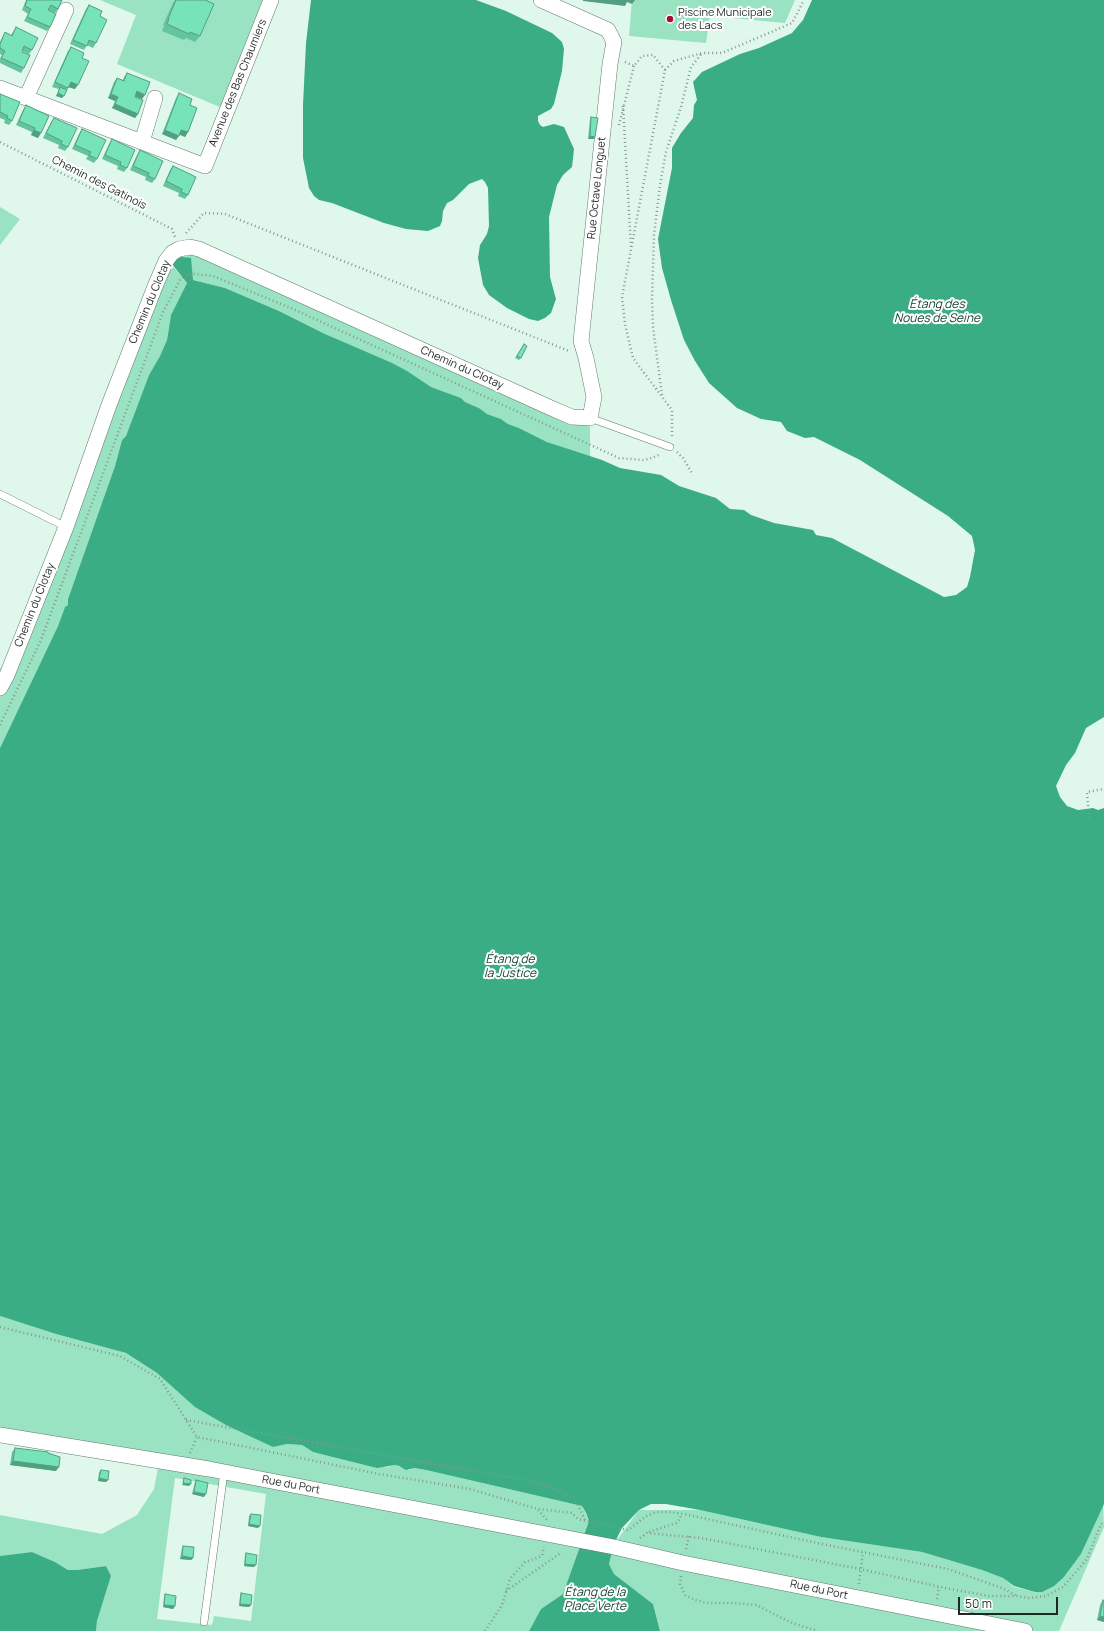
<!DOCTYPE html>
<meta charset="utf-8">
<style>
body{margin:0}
#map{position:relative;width:1104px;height:1631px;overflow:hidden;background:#e0f8ec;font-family:Manrope,sans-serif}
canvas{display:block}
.scale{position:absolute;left:958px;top:1597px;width:100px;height:18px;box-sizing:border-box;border:2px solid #1f2824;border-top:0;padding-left:5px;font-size:12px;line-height:14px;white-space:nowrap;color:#1f2824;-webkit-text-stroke:3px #fff;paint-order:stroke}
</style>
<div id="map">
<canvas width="1104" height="1631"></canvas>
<div class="scale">50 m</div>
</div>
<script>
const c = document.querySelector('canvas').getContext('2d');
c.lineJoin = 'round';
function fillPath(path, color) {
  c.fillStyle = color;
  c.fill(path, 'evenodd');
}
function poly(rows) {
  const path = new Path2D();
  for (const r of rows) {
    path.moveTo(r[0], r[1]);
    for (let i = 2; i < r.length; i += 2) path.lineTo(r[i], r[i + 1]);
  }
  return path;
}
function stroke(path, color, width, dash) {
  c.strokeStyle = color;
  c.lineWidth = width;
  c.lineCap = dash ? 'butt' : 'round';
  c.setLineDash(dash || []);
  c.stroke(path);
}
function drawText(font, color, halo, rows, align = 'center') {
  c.font = font + ' Manrope,sans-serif';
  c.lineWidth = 4;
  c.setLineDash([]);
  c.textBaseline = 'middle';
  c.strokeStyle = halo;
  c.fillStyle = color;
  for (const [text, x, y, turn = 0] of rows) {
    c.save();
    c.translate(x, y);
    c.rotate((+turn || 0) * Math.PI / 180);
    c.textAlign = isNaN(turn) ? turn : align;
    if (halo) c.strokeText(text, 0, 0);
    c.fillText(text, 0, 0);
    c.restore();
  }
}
const green = poly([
 [100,0,271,0,227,110,117,64,136,15],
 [632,0,795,0,785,23,710,16,706,43,629,36],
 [0,207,20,219,0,245],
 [190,247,590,418,590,457,547,442,519,428,508,424,501,419,487,414,479,408,465,402,461,398,431,387,279,311,225,288,193,280,172,265,187,283,171,315,167,340,160,356,149,375,126,436,122,440,115,466,68,599,68,605,65,607,58,626,0,748,0,668,8,672,166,261],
 [0,1316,56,1334,126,1353,273,1447,287,1444,302,1445,313,1452,387,1467,395,1465,409,1470,413,1468,426,1470,582,1506,589,1521,563,1594,541,1609,529,1631,96,1631,97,1621,111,1576,106,1566,77,1570,68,1570,55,1562,32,1552,0,1556,0,1515,102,1534,137,1515,154,1489,159,1463,0,1435],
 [175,1478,266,1494,251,1621,214,1616,212,1625,157,1619],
 [1103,1504,1104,1527,1059,1631,660,1631,653,1604,614,1574,609,1564,614,1544,639,1510,700,1510,821,1537,922,1552,982,1570,1003,1578,1014,1587,1035,1592,1064,1577,1081,1554]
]);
const water = poly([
 [311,0,476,0,506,11,552,33,562,42,564,49,562,71,554,104,551,109,538,116,538,121,540,125,543,127,554,124,564,127,574,149,572,167,563,175,557,185,549,217,550,277,556,299,551,313,545,318,538,321,529,319,507,308,489,295,483,285,478,258,480,245,487,234,489,226,488,188,485,182,482,179,469,184,453,200,447,203,443,211,442,221,440,226,428,231,406,229,384,223,332,203,319,200,314,196,309,188,303,158,303,105,306,43],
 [812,0,1104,0,1104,717,1086,728,1075,753,1066,765,1056,786,1060,797,1067,806,1078,810,1093,808,1098,810,1104,808,1104,1504,1081,1554,1064,1577,1054,1586,1042,1592,1035,1592,1014,1586,1003,1578,982,1570,922,1552,821,1537,700,1510,666,1504,651,1504,639,1510,622,1528,614,1544,609,1564,614,1574,653,1604,660,1631,529,1631,541,1609,563,1594,589,1521,586,1513,582,1506,426,1470,414,1468,406,1470,399,1466,395,1465,377,1468,313,1452,302,1445,287,1444,273,1447,226,1425,195,1407,157,1373,126,1353,56,1334,0,1316,0,748,58,626,65,607,68,605,68,599,115,466,122,440,126,436,149,375,160,356,167,340,171,315,187,283,172,264,176,260,181,257,191,258,193,280,225,288,279,311,325,334,392,363,407,371,431,387,461,398,465,402,479,408,487,414,501,419,508,424,519,428,547,442,602,460,620,468,661,475,679,486,716,498,730,509,744,510,751,515,774,523,813,530,816,535,832,538,944,597,956,595,967,587,970,577,975,550,972,536,948,516,860,460,814,437,805,438,787,431,781,422,761,419,737,408,709,383,695,361,684,340,671,300,662,268,658,239,672,168,672,148,681,133,693,118,694,105,697,100,693,82,702,72,740,54,759,48,792,33,803,20],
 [32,1552,55,1562,68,1570,77,1570,106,1566,111,1576,97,1621,96,1631,0,1631,0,1556]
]);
const path = poly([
 [625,62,634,66,642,56,653,55,665,70,622,297,625,324,633,358,672,410,672,438],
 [665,70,674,61,702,53,722,53,792,23,804,0],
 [623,106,631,247],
 [619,125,634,66],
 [0,142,172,229,175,237],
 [186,233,204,213,225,214,569,351],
 [662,395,653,327,652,299,654,235,660,185,666,152,681,107,691,67,702,53],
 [677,452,683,458,693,475],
 [0,725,41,640,163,312,181,278,194,274,213,276,291,308,619,458,643,460,652,458,661,454],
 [1089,818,1087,792,1104,789],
 [0,1327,120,1356,160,1379,197,1437,379,1474,470,1489,538,1509,572,1513,578,1519,628,1530,645,1517,656,1512,670,1512,684,1514,817,1543,948,1569,1002,1588,1017,1596],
 [186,1420,525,1480,558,1490,575,1499,585,1520],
 [190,1453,197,1437],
 [538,1510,547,1520],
 [649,1532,676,1523,680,1519,681,1514],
 [640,1538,647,1533,701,1538,860,1569,945,1588,989,1596,1017,1596,1029,1598,1046,1596,1063,1587,1087,1559,1101,1524,1104,1523],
 [686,1549,689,1536],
 [681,1576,680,1584,685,1595,695,1600,707,1603,735,1603,756,1605,792,1623,818,1631],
 [859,1584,863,1552],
 [506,1591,562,1552],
 [937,1599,939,1587],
 [485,1631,502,1605,510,1579,525,1562,542,1556,544,1547]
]);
const lane = poly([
 [590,418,670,447],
 [0,494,66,527],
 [204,1622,224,1472]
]);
const street = poly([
 [0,88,205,166,271,0],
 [26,98,66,10],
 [142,142,155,98],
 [0,688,7,675,66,527,109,405,156,284,166,261,172,253,179,249,190,247,199,249,551,408,572,417,590,418,594,397,586,358,581,341,610,64,614,42,608,30,541,0],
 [0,1435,209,1469,614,1547,683,1563,1025,1631]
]);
const wall = poly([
 [26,0,62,0,58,9,55,13,48,10,50,27,47,31,24,21,28,14,22,10],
 [175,0,205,0,200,36,195,42,186,38,184,40,162,31,164,26,163,25,173,3],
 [89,5,100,16,96,43,93,48,87,45,84,50,70,44,86,9],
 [16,27,32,50,29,54,22,51,24,68,21,73,0,63,0,59,2,55,0,54,0,42,5,32,11,35],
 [71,47,82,58,75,89,69,87,62,98,56,96,59,89,52,87,68,51],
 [127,73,142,99,135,96,135,97,138,114,135,118,112,108,115,101,108,98,114,82,117,78,123,80,124,77],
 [179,93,190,105,188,132,185,137,179,134,176,140,162,134,176,98],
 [0,94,12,121,9,125,4,123,5,120,0,118],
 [26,105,49,116,38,138,31,135,32,132,16,125,23,110],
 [591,117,594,139,588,139,590,119],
 [54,118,68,147,65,151,58,148,59,145,43,138,51,122],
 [82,129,97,159,94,163,86,159,88,156,72,149,79,134],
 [112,139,127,168,124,172,117,169,118,166,102,159,109,144],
 [140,150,155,179,152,183,145,180,146,177,130,170,137,155],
 [173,166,188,195,185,199,178,196,179,193,163,186,170,170],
 [524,344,521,358,519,360,515,358],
 [15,1448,48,1453,56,1471,10,1465,12,1452],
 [101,1470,108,1480,106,1482,98,1481,99,1472],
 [196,1480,204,1497,192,1494,195,1482],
 [251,1514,258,1528,248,1526,249,1516],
 [183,1546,193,1558,191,1560,180,1559,182,1548],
 [246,1553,254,1567,244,1566,245,1555],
 [241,1593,251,1605,249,1607,239,1606,240,1596],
 [165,1594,175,1606,173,1609,163,1607,164,1597],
 [1103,1600,1104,1601,1104,1622,1097,1620,1100,1605]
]);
const shadedWall = poly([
 [583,0,635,0,632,4,627,2,625,6,583,1],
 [71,82,78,85,75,89,68,87],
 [137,91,145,95,142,99,134,96],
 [58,93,64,96,62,98,56,96],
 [111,94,118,97,115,101,108,98],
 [115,104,138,114,135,118,112,108],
 [34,130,41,133,38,138,31,135],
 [165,130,179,136,176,140,162,134],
 [181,130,188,132,185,137,178,134],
 [590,136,595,137,594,139,588,139],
 [13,1461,59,1467,56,1471,10,1465],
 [99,1478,108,1480,106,1482,98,1481],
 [183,1483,191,1484,189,1486,182,1485],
 [194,1492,206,1494,204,1497,192,1494],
 [249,1524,260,1526,258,1528,248,1526],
 [182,1556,193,1558,191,1560,180,1559],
 [245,1564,256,1565,254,1567,244,1566],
 [240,1604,251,1605,249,1607,239,1606],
 [164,1605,175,1606,173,1609,163,1607],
 [1100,1616,1104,1617,1104,1622,1097,1620]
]);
const building = poly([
 [27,0,62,0,58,9,51,5,48,10,56,14,50,27,27,17,31,9,25,6,27,0],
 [176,0,205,0,214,4,200,36,190,32,189,34,167,24,169,19,168,19,176,0],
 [89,5,102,11,100,16,107,20,96,43,89,40,87,46,73,40,89,5],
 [16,27,38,38,32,50,24,46,22,52,30,55,24,68,1,58,5,51,0,48,0,44,5,32,12,36,16,27],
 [71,47,84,53,82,58,89,61,78,85,71,82,68,88,55,82,71,47],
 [127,73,150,82,145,95,137,91,135,97,143,100,138,114,115,104,118,97,111,94,117,78,124,81,127,73],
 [60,87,67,90,64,96,58,93,60,87],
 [179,93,192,99,190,105,197,108,188,132,181,130,179,136,165,130,179,93],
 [0,94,20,102,12,121,7,118,8,116,0,112,0,94],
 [26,105,49,116,41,133,34,130,35,128,19,121,26,105],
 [591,117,598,118,595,137,590,136,591,117],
 [54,118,77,128,68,147,61,144,62,141,46,133,54,118],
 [82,129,106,140,97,159,89,155,91,152,75,145,82,129],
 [112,139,135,150,127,168,120,165,121,162,105,155,112,139],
 [140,150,163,161,155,179,148,176,149,173,133,166,140,150],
 [173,166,196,177,188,195,181,192,182,189,166,181,173,166],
 [524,344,527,346,521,358,517,356,524,344],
 [15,1448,48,1452,48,1453,60,1457,59,1467,13,1461,15,1448],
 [101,1470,109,1471,108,1480,99,1478,101,1470],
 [184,1478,191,1480,191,1484,183,1483,184,1478],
 [196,1480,208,1483,206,1494,194,1492,196,1480],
 [251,1514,261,1515,260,1526,249,1524,251,1514],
 [183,1546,194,1547,193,1558,182,1556,183,1546],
 [246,1553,257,1555,256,1565,245,1564,246,1553],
 [241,1593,252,1595,251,1605,240,1604,241,1593],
 [165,1594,176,1596,175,1606,164,1605,165,1594],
 [1103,1600,1104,1601,1104,1617,1100,1616,1103,1600]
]);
const markers = [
 [670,19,4,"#a50b35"]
];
const poiNames = [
 ["Piscine Municipale",678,13],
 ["des Lacs",678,26]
];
const streetNames = [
 ["Avenue des Bas Chaumiers",238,83,-68],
 ["Chemin des Gatinois",99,183,27],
 ["Rue Octave Longuet",597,188,-84],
 ["Chemin du Clotay",150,302,-67],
 ["Chemin du Clotay",462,368,24],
 ["Chemin du Clotay",35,605,-68],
 ["Rue du Port",291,1485,11],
 ["Rue du Port",819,1590,12]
];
const waterNames = [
 ["Étang des",937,305],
 ["Noues de Seine",937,319],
 ["Étang de",510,960],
 ["la Justice",510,974],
 ["Étang de la",595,1593],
 ["Place Verte",595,1607]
];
fillPath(green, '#99e2c2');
fillPath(water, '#3aad85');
stroke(lane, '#63796f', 8);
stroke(street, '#63796f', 16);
stroke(path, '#879890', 2.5, [1, 3]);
stroke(lane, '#fff', 7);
stroke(street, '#fff', 15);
fillPath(wall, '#65c39e');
fillPath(shadedWall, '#539f81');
fillPath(building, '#76e3b8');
stroke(building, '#539f81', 1);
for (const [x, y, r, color] of markers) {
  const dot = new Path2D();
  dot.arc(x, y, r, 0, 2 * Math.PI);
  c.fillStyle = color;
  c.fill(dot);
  stroke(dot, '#fff', 1.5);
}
drawText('11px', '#1f2824', '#fff', poiNames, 'left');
drawText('11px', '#1f2824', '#fff', streetNames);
drawText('italic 12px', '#154534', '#fff', waterNames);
</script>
